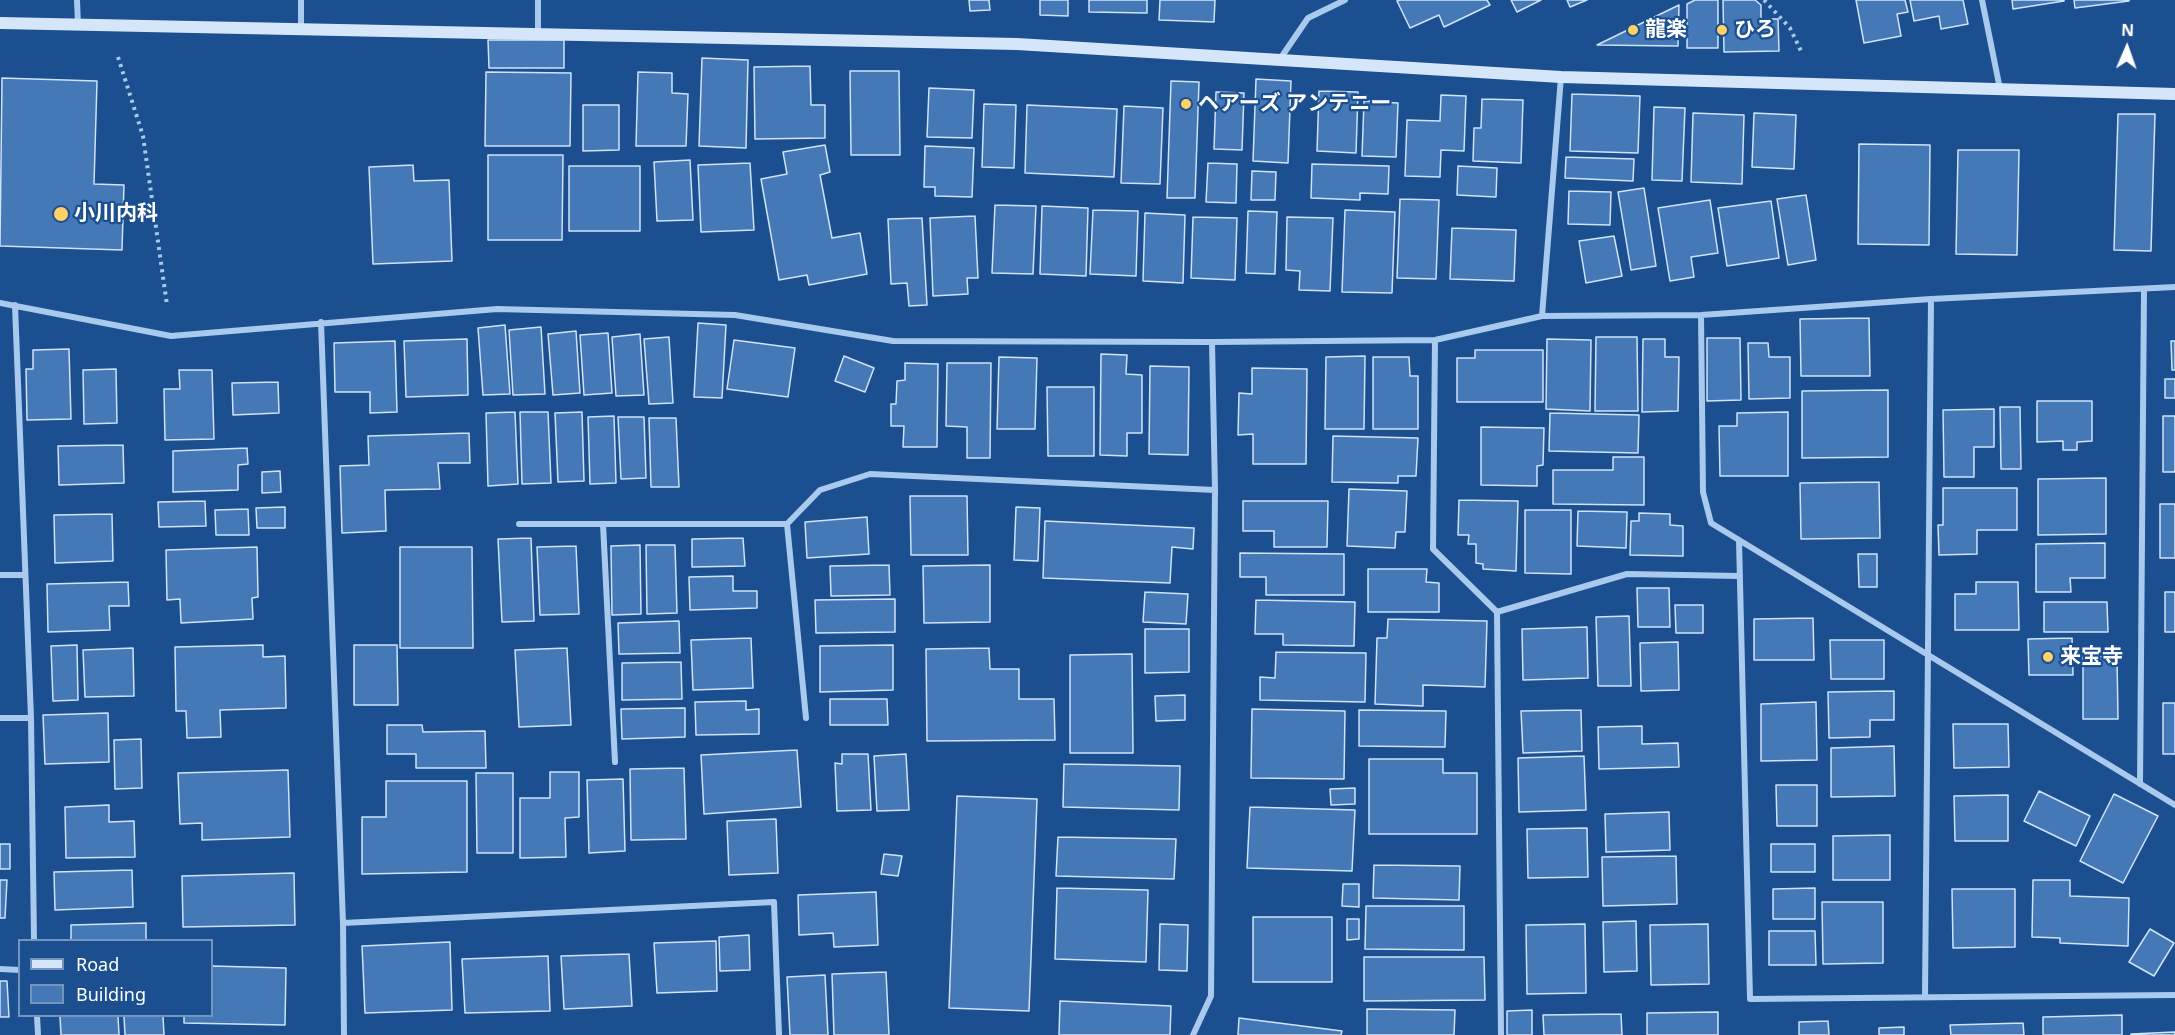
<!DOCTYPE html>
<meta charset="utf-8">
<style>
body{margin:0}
#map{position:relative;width:2175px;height:1035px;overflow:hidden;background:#1b4f8f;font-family:"Noto Sans",sans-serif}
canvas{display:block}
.legend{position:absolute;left:18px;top:939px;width:195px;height:78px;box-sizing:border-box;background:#1b4f8f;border:2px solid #7695bc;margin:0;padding:8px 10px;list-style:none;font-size:18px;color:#fff}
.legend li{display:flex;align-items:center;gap:12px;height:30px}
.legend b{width:30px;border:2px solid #7695bc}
.north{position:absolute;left:2097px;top:18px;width:60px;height:60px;-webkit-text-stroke:4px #1b4f8f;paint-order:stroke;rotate:2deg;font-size:16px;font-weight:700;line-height:24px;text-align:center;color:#fff}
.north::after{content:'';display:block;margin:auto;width:21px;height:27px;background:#fff;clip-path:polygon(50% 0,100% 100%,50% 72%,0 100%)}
</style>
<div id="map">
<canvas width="2175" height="1035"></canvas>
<ul class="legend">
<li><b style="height:8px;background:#d6e6fa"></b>Road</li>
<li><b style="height:16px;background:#4478b7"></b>Building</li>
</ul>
<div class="north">N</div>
</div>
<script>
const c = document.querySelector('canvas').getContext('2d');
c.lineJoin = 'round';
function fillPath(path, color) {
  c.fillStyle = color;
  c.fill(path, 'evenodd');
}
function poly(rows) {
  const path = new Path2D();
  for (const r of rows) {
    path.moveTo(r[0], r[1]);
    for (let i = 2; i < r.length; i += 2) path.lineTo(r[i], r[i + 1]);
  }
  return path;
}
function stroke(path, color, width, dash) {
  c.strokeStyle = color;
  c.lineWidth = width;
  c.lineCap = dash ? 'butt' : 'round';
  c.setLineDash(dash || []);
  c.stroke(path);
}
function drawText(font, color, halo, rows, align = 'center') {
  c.font = font + ' "Noto Sans","Noto Sans JP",sans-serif';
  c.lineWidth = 4.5;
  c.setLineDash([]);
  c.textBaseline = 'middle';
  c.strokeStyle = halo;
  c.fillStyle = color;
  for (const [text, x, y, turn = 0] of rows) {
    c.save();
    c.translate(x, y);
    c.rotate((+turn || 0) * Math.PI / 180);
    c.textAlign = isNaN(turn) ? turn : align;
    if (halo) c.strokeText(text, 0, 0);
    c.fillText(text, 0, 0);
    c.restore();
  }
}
const building = poly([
 [969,0,989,0,990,10,970,11,969,0],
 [1040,0,1068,0,1068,16,1040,15,1040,0],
 [1089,0,1147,0,1147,13,1089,12,1089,0],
 [1160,0,1215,0,1214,22,1159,20,1160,0],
 [1400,0,1487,0,1490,5,1444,27,1439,15,1410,28,1397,1,1400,0],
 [1511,0,1541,0,1517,12,1511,0],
 [1567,0,1587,0,1570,7,1567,0],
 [1695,0,1718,0,1718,48,1687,48,1687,4,1695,0],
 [1723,0,1755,0,1761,5,1761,19,1778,19,1779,51,1724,52,1723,0],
 [1856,0,1905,0,1908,12,1897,14,1901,36,1864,43,1856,0],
 [1910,0,1963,0,1968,24,1941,29,1939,16,1914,21,1910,0],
 [2012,0,2064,0,2064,1,2013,9,2012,0],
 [2074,0,2129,0,2129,1,2075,8,2074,0],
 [1679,5,1678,46,1597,45,1679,5],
 [488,40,564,40,564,68,489,68,488,40],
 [702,58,748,60,746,148,699,146,702,58],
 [810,66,811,105,825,105,825,138,755,139,754,67,810,66],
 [850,71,899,71,900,155,851,155,850,71],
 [486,72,571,73,570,146,485,146,486,72],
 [638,72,672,73,672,93,688,94,686,146,636,146,638,72],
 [2,78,97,81,94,184,124,185,122,250,0,246,2,78],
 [1256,79,1291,81,1288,163,1253,161,1256,79],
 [1171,81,1199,82,1195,198,1167,198,1171,81],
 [929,88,974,90,972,138,927,137,929,88],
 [1319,91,1358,92,1356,153,1317,151,1319,91],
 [1216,92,1244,93,1242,150,1214,149,1216,92],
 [1572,94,1640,96,1638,153,1570,151,1572,94],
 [1441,95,1466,96,1464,151,1441,150,1440,177,1405,176,1407,120,1440,121,1441,95],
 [1482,99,1523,100,1521,163,1473,161,1474,128,1481,128,1482,99],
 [1364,101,1398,103,1396,157,1362,156,1364,101],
 [984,104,1016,105,1014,168,982,167,984,104],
 [583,105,619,105,619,150,583,151,583,105],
 [1027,105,1117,109,1114,177,1025,173,1027,105],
 [1124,106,1163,108,1160,184,1121,183,1124,106],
 [1654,107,1685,108,1682,181,1652,180,1654,107],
 [1693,113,1744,115,1742,184,1691,182,1693,113],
 [1754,113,1796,115,1794,169,1752,167,1754,113],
 [2118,114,2155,114,2151,251,2114,250,2118,114],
 [1859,144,1930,145,1929,245,1858,244,1859,144],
 [825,145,830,172,820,175,832,238,860,233,867,274,809,285,807,275,779,280,761,179,787,174,783,152,825,145],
 [925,146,974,148,972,197,935,196,935,187,924,187,925,146],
 [1958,150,2019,150,2017,255,1956,254,1958,150],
 [488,155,563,155,562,240,488,240,488,155],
 [1566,157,1634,159,1633,181,1565,178,1566,157],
 [690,160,693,220,657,221,654,162,690,160],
 [750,163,754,230,701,232,698,165,750,163],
 [1208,163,1237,164,1236,203,1206,202,1208,163],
 [1312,164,1389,166,1388,194,1360,193,1360,200,1311,198,1312,164],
 [413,165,414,181,449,180,452,261,373,264,369,167,413,165],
 [569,166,640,166,640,231,569,231,569,166],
 [1458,166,1497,168,1496,197,1457,195,1458,166],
 [1252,171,1276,172,1275,200,1251,200,1252,171],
 [1644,188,1656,266,1631,270,1618,192,1644,188],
 [1569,191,1611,192,1610,225,1568,224,1569,191],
 [1806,195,1816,260,1788,265,1777,199,1806,195],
 [1400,199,1439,200,1436,279,1397,278,1400,199],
 [1710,200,1718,253,1691,257,1694,277,1670,281,1658,208,1710,200],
 [1771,201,1779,258,1727,266,1718,208,1771,201],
 [995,205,1036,206,1033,274,992,273,995,205],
 [1042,206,1088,208,1086,276,1040,274,1042,206],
 [1093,210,1138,211,1136,276,1090,274,1093,210],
 [1345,210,1395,212,1392,293,1342,292,1345,210],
 [1248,211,1277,212,1275,274,1246,273,1248,211],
 [1145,213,1185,215,1183,283,1143,281,1145,213],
 [975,216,978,278,967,278,968,294,933,296,930,218,975,216],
 [1193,217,1237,218,1235,280,1191,278,1193,217],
 [1287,217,1333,218,1330,291,1299,290,1300,271,1286,270,1287,217],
 [922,218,927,305,909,306,907,283,891,284,888,219,922,218],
 [1452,228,1516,230,1514,281,1450,279,1452,228],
 [1614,236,1622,276,1586,283,1579,241,1614,236],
 [1869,318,1870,376,1801,376,1800,319,1869,318],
 [698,323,726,325,722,398,694,397,698,323],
 [505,325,510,394,483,395,478,328,505,325],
 [541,327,545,394,513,395,509,330,541,327],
 [576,331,580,393,553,395,548,334,576,331],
 [608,333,612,393,584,395,580,335,608,333],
 [640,334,644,395,616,396,612,337,640,334],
 [669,337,673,403,649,404,644,339,669,337],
 [1596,337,1637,337,1638,411,1595,411,1596,337],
 [1707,338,1740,338,1741,400,1707,401,1707,338],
 [467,339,468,395,406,397,404,341,467,339],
 [1547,339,1591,340,1590,411,1546,409,1547,339],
 [1643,339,1665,339,1665,357,1679,357,1678,411,1642,412,1643,339],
 [734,340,795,348,788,397,727,389,734,340],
 [395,341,397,412,370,413,370,392,335,392,334,343,395,341],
 [2171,341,2175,341,2175,370,2172,370,2171,341],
 [1748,343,1768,343,1769,357,1790,357,1790,398,1749,399,1748,343],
 [69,349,71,419,27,420,26,369,33,369,33,350,69,349],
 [1475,350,1543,350,1543,402,1457,402,1457,358,1475,358,1475,350],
 [1101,354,1127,355,1126,374,1142,375,1142,433,1127,433,1127,456,1100,455,1101,354],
 [844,356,874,368,865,392,835,381,844,356],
 [1365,356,1364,429,1325,429,1326,357,1365,356],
 [999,357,1037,358,1035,429,997,429,999,357],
 [1373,357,1409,357,1410,376,1418,376,1418,429,1373,429,1373,357],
 [905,363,938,364,937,447,903,447,904,426,891,426,891,404,896,404,897,381,905,380,905,363],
 [947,363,991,363,990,458,967,458,967,427,946,426,947,363],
 [1150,366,1189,367,1188,455,1149,454,1150,366],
 [1252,368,1307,369,1306,464,1253,464,1253,434,1238,435,1239,393,1252,394,1252,368],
 [116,369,117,423,84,424,83,370,116,369],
 [179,370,212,370,214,439,165,440,164,389,180,389,179,370],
 [2165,379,2175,379,2175,398,2165,398,2165,379],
 [278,382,279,413,233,415,232,383,278,382],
 [1047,387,1094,387,1094,456,1048,456,1047,387],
 [1888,390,1888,457,1802,458,1802,391,1888,390],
 [2037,401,2092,401,2092,441,2077,442,2077,450,2063,450,2063,441,2037,442,2037,401],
 [2000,407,2020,407,2021,469,2001,469,2000,407],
 [1994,409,1994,447,1974,447,1974,477,1944,477,1943,410,1994,409],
 [515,412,518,484,488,486,486,413,515,412],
 [520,412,548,412,551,483,522,484,520,412],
 [582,412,584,481,558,482,555,413,582,412],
 [1788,412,1788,476,1720,476,1719,426,1737,426,1737,413,1788,412],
 [1550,413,1639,415,1638,453,1549,451,1550,413],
 [614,416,616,483,590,484,588,417,614,416],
 [2163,416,2175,416,2175,472,2163,472,2163,416],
 [618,417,644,417,646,478,621,479,618,417],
 [649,418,676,418,679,487,651,487,649,418],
 [1481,427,1544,428,1543,465,1537,466,1537,486,1481,485,1481,427],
 [469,433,470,463,438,463,440,489,385,490,386,531,342,533,340,466,369,465,368,436,469,433],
 [1333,436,1418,438,1416,476,1398,476,1398,483,1332,482,1333,436],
 [123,445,124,483,59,485,58,446,123,445],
 [247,448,248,464,238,465,238,490,173,492,173,451,247,448],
 [1613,457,1644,457,1644,505,1553,504,1553,470,1613,470,1613,457],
 [280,471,281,492,262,493,262,472,280,471],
 [2106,478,2106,534,2038,535,2038,479,2106,478],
 [1879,482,1880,538,1801,539,1800,483,1879,482],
 [1943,488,2017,488,2017,530,1977,530,1977,554,1939,555,1938,525,1943,525,1943,488],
 [1349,489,1407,491,1405,532,1396,532,1395,548,1347,546,1349,489],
 [910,496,967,496,968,555,911,555,910,496],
 [1459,500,1518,501,1516,571,1483,569,1483,564,1476,563,1476,544,1468,544,1469,535,1458,535,1459,500],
 [205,501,206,526,159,527,158,502,205,501],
 [1243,501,1328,501,1327,547,1274,547,1274,531,1243,531,1243,501],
 [2160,504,2175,504,2175,558,2160,558,2160,504],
 [285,507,285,528,257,528,256,508,285,507],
 [1016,507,1040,508,1038,561,1014,560,1016,507],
 [248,509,249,535,216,535,215,510,248,509],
 [1525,510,1571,510,1571,574,1525,573,1525,510],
 [1578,511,1627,512,1626,548,1577,546,1578,511],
 [1639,513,1670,514,1670,525,1683,526,1683,556,1630,555,1631,521,1639,521,1639,513],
 [112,514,113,561,55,563,54,515,112,514],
 [867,517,869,554,807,558,805,522,867,517],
 [1045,521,1194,528,1193,549,1172,547,1170,583,1043,578,1045,521],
 [531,538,534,621,502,622,498,539,531,538],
 [743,538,745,566,692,567,692,539,743,538],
 [2105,543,2105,578,2070,578,2071,592,2036,592,2036,544,2105,543],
 [640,545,641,614,612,615,611,546,640,545],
 [646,545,675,545,677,613,647,614,646,545],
 [576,546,579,614,540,615,537,547,576,546],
 [257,547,258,597,252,598,253,619,181,623,180,599,167,600,166,550,257,547],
 [400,547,472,547,473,648,400,648,400,547],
 [1240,553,1344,554,1344,595,1266,595,1266,577,1240,577,1240,553],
 [1858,554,1877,554,1877,587,1859,587,1858,554],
 [889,565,890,595,831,596,830,566,889,565],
 [990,565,990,622,924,623,923,566,990,565],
 [1368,569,1427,569,1426,582,1439,583,1439,612,1368,612,1368,569],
 [733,576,733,591,757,591,757,608,690,610,689,577,733,576],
 [128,582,129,606,109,606,110,630,48,632,47,584,128,582],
 [1976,582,2018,582,2019,630,1955,630,1955,594,1976,594,1976,582],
 [1637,588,1669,588,1670,627,1638,627,1637,588],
 [1145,592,1188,594,1186,624,1143,622,1145,592],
 [2165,592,2175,592,2175,632,2165,632,2165,592],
 [895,599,895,632,816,633,815,600,895,599],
 [1256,600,1355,602,1354,646,1283,645,1283,634,1255,634,1256,600],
 [2044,602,2107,602,2108,632,2044,632,2044,602],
 [1675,605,1703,605,1703,633,1676,633,1675,605],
 [1629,616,1631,686,1598,686,1596,617,1629,616],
 [1813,618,1814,660,1754,660,1754,619,1813,618],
 [1388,619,1487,621,1485,687,1423,685,1423,706,1375,704,1377,638,1387,638,1388,619],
 [679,621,680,653,619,654,618,623,679,621],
 [1587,627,1588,678,1523,680,1522,629,1587,627],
 [1145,629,1189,629,1189,672,1145,673,1145,629],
 [751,638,753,688,693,690,691,640,751,638],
 [2072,638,2073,675,2029,675,2028,639,2072,638],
 [1830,640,1884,640,1884,679,1831,679,1830,640],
 [1678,642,1679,690,1641,691,1640,643,1678,642],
 [77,645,78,700,53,701,51,646,77,645],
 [263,645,263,657,285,656,286,708,220,710,221,737,187,738,186,711,176,711,175,647,263,645],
 [354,645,397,645,398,705,354,705,354,645],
 [893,645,893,690,820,692,820,646,893,645],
 [133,648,134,696,85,697,83,650,133,648],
 [567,648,571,725,519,727,515,650,567,648],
 [989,648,990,669,1019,669,1019,699,1054,699,1055,740,927,741,926,649,989,648],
 [1276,652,1366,653,1365,702,1260,700,1260,677,1275,678,1276,652],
 [1132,654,1133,753,1070,753,1070,655,1132,654],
 [2117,656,2118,719,2083,719,2083,657,2117,656],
 [681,662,682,699,622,700,622,663,681,662],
 [1894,691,1894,720,1870,720,1870,737,1829,738,1828,692,1894,691],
 [1185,695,1185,720,1156,721,1155,696,1185,695],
 [830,699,887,699,888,725,830,725,830,699],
 [746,701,746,710,759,709,759,734,696,735,695,702,746,701],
 [1816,702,1817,760,1761,761,1761,704,1816,702],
 [2163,703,2175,703,2175,754,2163,754,2163,703],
 [685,708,685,737,622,739,621,709,685,708],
 [1252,709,1345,711,1344,779,1251,778,1252,709],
 [1359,710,1446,711,1445,747,1359,746,1359,710],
 [1581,710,1582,751,1523,753,1521,711,1581,710],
 [108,713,109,762,45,764,43,715,108,713],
 [1953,724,2008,724,2009,767,1954,768,1953,724],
 [387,725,422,725,423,732,485,731,486,768,416,768,416,754,387,754,387,725],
 [1642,726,1642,744,1678,743,1679,767,1599,769,1598,727,1642,726],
 [141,739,142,788,115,789,114,740,141,739],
 [1894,746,1895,796,1831,797,1831,748,1894,746],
 [797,750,801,807,704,814,701,755,797,750],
 [842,754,868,754,871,810,837,811,835,763,842,764,842,754],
 [906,754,909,810,877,811,874,756,906,754],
 [1584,756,1586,810,1519,812,1518,758,1584,756],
 [1369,759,1443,759,1443,773,1477,773,1477,834,1369,834,1369,759],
 [1064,764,1180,766,1179,810,1063,807,1064,764],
 [684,768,686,839,631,840,630,769,684,768],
 [288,770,290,837,202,840,202,823,180,824,178,773,288,770],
 [550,772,579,772,579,817,565,818,566,857,520,858,520,798,550,798,550,772],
 [476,773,513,773,513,853,477,853,476,773],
 [623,779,625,851,589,853,587,780,623,779],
 [386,781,467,781,467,872,362,874,362,817,386,817,386,781],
 [1776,785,1817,785,1817,826,1777,826,1776,785],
 [1355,788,1355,804,1331,805,1330,789,1355,788],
 [2039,791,2090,816,2076,846,2024,821,2039,791],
 [2114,794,2158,816,2123,883,2080,861,2114,794],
 [2008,795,2008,841,1955,841,1954,796,2008,795],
 [957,796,1037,799,1029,1011,949,1008,957,796],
 [109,805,109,822,134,821,135,857,66,858,65,807,109,805],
 [1250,807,1355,810,1352,871,1247,868,1250,807],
 [1669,812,1670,850,1606,852,1605,814,1669,812],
 [776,819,778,873,729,875,727,821,776,819],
 [1587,828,1588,877,1528,878,1527,829,1587,828],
 [1890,835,1890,880,1833,880,1833,836,1890,835],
 [1058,837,1176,839,1174,879,1056,876,1058,837],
 [0,844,10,844,10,869,0,869,0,844],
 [1771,844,1815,844,1815,872,1771,872,1771,844],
 [884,854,902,856,898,876,881,874,884,854],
 [1676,856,1677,904,1603,906,1602,857,1676,856],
 [1374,865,1460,866,1459,900,1373,898,1374,865],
 [132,870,133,907,55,910,54,872,132,870],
 [294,873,295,925,183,927,182,876,294,873],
 [0,880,7,880,5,918,0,918,0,880],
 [2033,880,2070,880,2070,896,2129,898,2128,946,2060,943,2060,938,2032,937,2033,880],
 [1343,884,1359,884,1359,907,1342,906,1343,884],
 [1057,888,1148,890,1146,962,1055,959,1057,888],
 [1815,888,1815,919,1773,919,1773,889,1815,888],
 [1952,889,2015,889,2015,947,1953,948,1952,889],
 [876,892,878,945,834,947,833,933,799,935,798,895,876,892],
 [1822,902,1883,902,1883,963,1823,964,1822,902],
 [1366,906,1464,906,1464,950,1365,949,1366,906],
 [1253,917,1332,917,1332,982,1253,982,1253,917],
 [1347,919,1359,919,1359,939,1347,940,1347,919],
 [1636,921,1637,971,1604,972,1603,922,1636,921],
 [146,923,146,940,71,940,71,925,146,923],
 [1160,924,1188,925,1187,971,1159,970,1160,924],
 [1585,924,1586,993,1527,994,1526,925,1585,924],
 [1708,924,1709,984,1651,985,1650,925,1708,924],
 [2150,929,2174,943,2154,976,2129,962,2150,929],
 [1769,931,1815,931,1816,965,1769,965,1769,931],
 [749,935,750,970,720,971,719,937,749,935],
 [716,941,717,991,657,993,654,943,716,941],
 [450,942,452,1010,365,1013,362,946,450,942],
 [629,954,632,1006,564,1009,561,956,629,954],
 [548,956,550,1011,465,1013,462,959,548,956],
 [1364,957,1484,957,1485,1000,1364,1001,1364,957],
 [212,966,286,968,285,1025,184,1023,184,1016,212,1016,212,966],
 [886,972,889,1035,834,1035,832,974,886,972],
 [825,975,828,1035,790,1035,787,977,825,975],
 [0,981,7,981,9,1017,0,1017,0,981],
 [1060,1001,1171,1006,1170,1035,1059,1035,1060,1001],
 [1367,1009,1455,1010,1454,1035,1367,1035,1367,1009],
 [1532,1010,1532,1035,1507,1035,1507,1011,1532,1010],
 [1718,1012,1718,1035,1647,1035,1647,1013,1718,1012],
 [1621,1014,1622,1035,1544,1035,1543,1015,1621,1014],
 [2122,1015,2122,1035,2043,1035,2043,1017,2122,1015],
 [60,1016,118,1016,119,1035,61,1035,60,1016],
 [124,1016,163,1016,164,1035,125,1035,124,1016],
 [1239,1018,1342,1031,1341,1035,1238,1035,1239,1018],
 [1828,1021,1829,1035,1799,1035,1799,1022,1828,1021],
 [2023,1023,2024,1035,1951,1035,1950,1025,2023,1023],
 [1904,1027,1904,1035,1879,1035,1879,1028,1904,1027],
 [2175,1032,2175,1035,2131,1035,2131,1034,2175,1032]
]);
const path = poly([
 [1764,0,1790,28,1801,51],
 [118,57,143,136,167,305]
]);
const street = poly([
 [77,0,78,25],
 [538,0,538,32],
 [1982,0,2000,89],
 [301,28,301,0],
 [1280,59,1308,18,1345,0],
 [0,303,171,336,497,309,735,315,893,341,1212,342,1435,340,1542,316,1701,315,1931,299,2175,287],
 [15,305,31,718,34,940],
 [1701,315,1703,492,1711,523,2175,805],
 [1542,316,1561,77],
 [321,322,343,923,344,1035],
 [1435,340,1433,549,1497,612,1501,1035],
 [519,524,787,524,820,490,870,474,1215,490],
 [603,524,615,762],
 [787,524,806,718],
 [1739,540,1750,999,2175,995],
 [0,575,25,575],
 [1497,612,1627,574,1740,576],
 [0,718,31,718],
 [2140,784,2144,290],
 [343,923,774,902,779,1035],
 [0,969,20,970],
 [1925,997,1931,299],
 [37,1016,38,1035],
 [1193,1035,1211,996,1215,490,1212,342]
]);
const secondary = poly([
 [0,23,1017,44,1561,77,2175,94]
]);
const markers = [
 [1633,30,6,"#ffd166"],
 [1722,30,6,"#ffd166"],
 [1186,104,6,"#ffd166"],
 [61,214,8,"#ffd166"],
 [2048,657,6,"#ffd166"]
];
const poiNames = [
 ["龍楽",1645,30],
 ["ひろ",1734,30],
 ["ヘアーズ アンテニー",1198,104],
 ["小川内科",74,214],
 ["来宝寺",2060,657]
];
fillPath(building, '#4478b7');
stroke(building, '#cfe3fa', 1.5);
stroke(path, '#a9c9ee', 4, [3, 4.5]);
stroke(street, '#a9c9ee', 6);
stroke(secondary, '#d6e6fa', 12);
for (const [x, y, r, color] of markers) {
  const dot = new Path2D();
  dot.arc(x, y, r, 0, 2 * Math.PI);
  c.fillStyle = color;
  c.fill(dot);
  stroke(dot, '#1b4f8f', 2);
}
drawText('bold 21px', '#fff', '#1b4f8f', poiNames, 'left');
</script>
